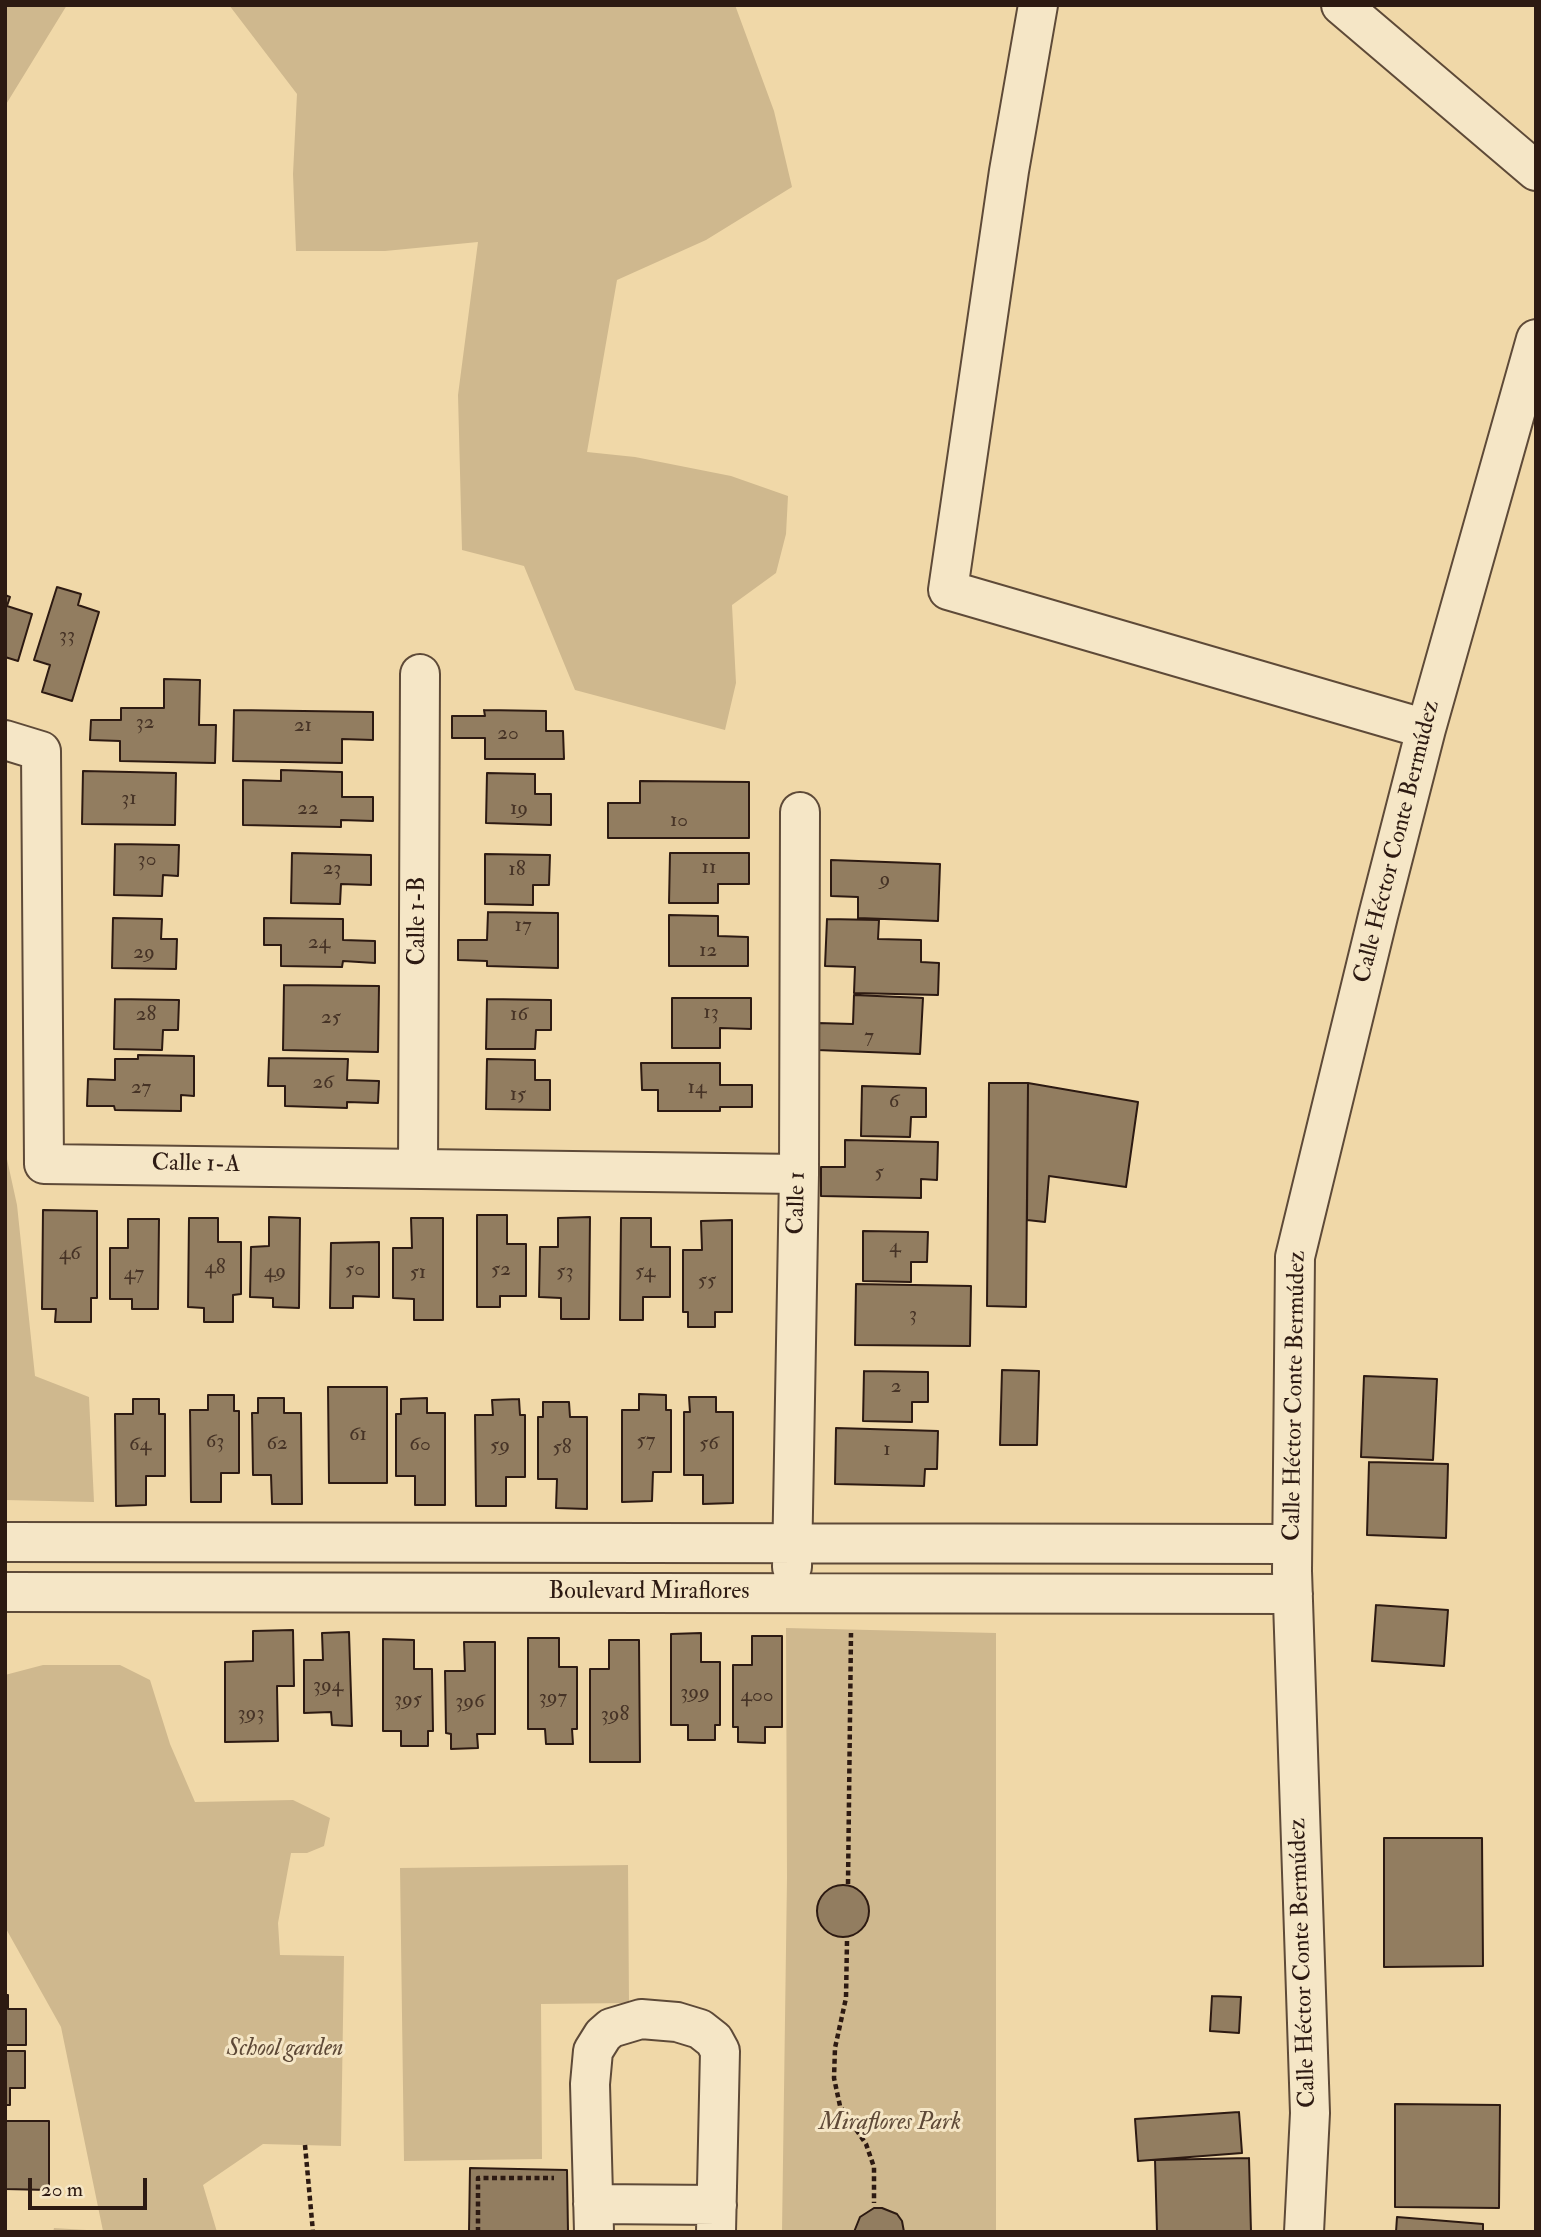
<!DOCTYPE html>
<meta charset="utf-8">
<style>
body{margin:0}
#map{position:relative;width:1541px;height:2237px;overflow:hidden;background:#f0d8a8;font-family:"IM FELL Double Pica",serif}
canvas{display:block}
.frame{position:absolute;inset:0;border:7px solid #2d1a12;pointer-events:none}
.scale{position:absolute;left:28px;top:2178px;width:119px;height:32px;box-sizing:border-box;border:4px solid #2d1a12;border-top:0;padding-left:9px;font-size:21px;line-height:24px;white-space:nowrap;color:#2d1a12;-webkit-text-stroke:5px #f5e6c6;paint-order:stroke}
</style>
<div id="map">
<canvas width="1541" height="2237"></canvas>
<div class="frame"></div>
<div class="scale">20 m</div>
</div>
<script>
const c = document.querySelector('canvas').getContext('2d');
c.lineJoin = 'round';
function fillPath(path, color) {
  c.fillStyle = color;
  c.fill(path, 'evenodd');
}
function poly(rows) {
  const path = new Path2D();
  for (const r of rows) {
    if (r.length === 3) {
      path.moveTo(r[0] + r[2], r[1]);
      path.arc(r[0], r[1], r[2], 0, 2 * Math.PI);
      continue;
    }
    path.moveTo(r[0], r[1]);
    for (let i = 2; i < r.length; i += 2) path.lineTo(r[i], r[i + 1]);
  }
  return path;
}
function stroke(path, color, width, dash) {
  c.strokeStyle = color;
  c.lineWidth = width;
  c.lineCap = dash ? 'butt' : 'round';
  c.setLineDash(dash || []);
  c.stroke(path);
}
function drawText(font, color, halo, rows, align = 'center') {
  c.font = font + ' "IM FELL Double Pica",serif';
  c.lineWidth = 6;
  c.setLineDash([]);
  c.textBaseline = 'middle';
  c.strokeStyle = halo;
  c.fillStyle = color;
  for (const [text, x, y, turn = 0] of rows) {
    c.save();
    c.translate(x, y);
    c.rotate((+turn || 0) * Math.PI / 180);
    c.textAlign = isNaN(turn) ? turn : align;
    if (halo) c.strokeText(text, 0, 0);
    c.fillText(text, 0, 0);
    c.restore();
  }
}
const green = poly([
 [5,5,67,5,5,106],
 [229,5,735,5,774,111,792,187,706,240,617,280,587,452,635,457,731,476,788,496,786,534,776,573,732,605,736,683,725,730,575,690,524,566,462,550,458,395,478,242,385,251,296,251,293,174,297,94],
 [5,1150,17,1205,35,1376,89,1397,94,1502,5,1500],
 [786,1628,996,1633,996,2232,782,2232,787,1878],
 [43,1665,120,1665,150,1680,170,1744,195,1802,293,1800,330,1818,324,1846,307,1853,291,1853,278,1923,280,1955,344,1956,341,2146,263,2144,203,2185,217,2232,53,2232,54,2228,103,2231,61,2027,5,1927,5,1675],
 [628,1865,629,2003,541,2004,542,2159,404,2161,400,1868]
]);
const building = poly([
 [57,587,81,594,78,605,99,612,72,701,42,692,50,665,34,660,57,587],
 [5,595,10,597,7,606,32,614,18,661,5,657,5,595],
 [164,679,200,680,199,725,216,725,215,763,120,761,120,741,90,740,91,720,121,720,121,708,164,708,164,679],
 [234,710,373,712,373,740,342,739,342,763,233,761,234,710],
 [484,710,546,711,546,731,563,731,564,759,485,759,485,738,452,738,452,716,485,716,484,710],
 [281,770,342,772,342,797,373,797,373,821,341,820,341,827,243,825,243,780,281,781,281,770],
 [83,771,176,773,175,825,82,824,83,771],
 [487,773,535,774,535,794,551,794,551,825,486,823,487,773],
 [640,781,749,782,749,838,608,838,608,803,640,803,640,781],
 [115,844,179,845,178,876,163,875,162,896,114,895,115,844],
 [292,853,371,855,371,885,341,884,340,904,291,903,292,853],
 [670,853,749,853,749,884,718,884,718,903,669,903,670,853],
 [485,854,550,855,549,885,533,885,533,905,485,904,485,854],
 [831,860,940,864,938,921,858,918,858,897,831,896,831,860],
 [488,912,558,913,558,968,487,966,487,961,458,960,458,940,487,940,488,912],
 [669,915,718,916,718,936,748,937,748,966,669,966,669,915],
 [113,918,162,919,161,939,177,939,176,969,112,968,113,918],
 [264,918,343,919,343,940,375,941,375,963,343,961,342,967,281,966,281,945,264,945,264,918],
 [827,919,879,920,878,939,921,940,921,962,939,963,938,995,854,993,855,967,825,966,827,919],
 [284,985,379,986,378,1052,283,1050,284,985],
 [854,995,923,998,920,1054,817,1050,818,1023,853,1024,854,995],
 [672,998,751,998,751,1029,720,1028,720,1048,672,1048,672,998],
 [115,999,179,1000,178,1030,163,1030,162,1050,114,1049,115,999],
 [487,999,551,1000,551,1030,536,1030,535,1049,486,1049,487,999],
 [138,1055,194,1056,194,1096,181,1095,181,1111,115,1110,114,1106,87,1106,88,1079,115,1080,115,1059,138,1059,138,1055],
 [269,1058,348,1059,347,1080,379,1081,378,1103,347,1102,347,1108,285,1106,285,1086,268,1086,269,1058],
 [487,1059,535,1060,535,1080,550,1080,550,1110,486,1109,487,1059],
 [641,1063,720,1063,720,1085,752,1085,752,1107,720,1107,720,1111,658,1111,658,1090,642,1090,641,1063],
 [989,1083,1028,1083,1026,1307,987,1306,989,1083],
 [1028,1083,1138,1102,1126,1187,1049,1176,1045,1222,1027,1220,1028,1083],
 [862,1086,926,1088,926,1117,911,1117,910,1137,861,1136,862,1086],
 [845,1140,938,1142,937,1180,921,1179,921,1198,821,1196,821,1167,845,1167,845,1140],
 [43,1210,97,1211,97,1298,91,1298,91,1322,55,1322,56,1309,42,1309,43,1210],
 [477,1215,507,1215,507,1244,526,1244,526,1296,500,1296,500,1307,477,1307,477,1215],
 [269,1217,300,1218,299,1308,273,1307,273,1298,250,1297,251,1247,269,1246,269,1217],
 [590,1217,589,1319,561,1319,561,1298,539,1297,540,1247,558,1247,558,1218,590,1217],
 [189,1218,218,1218,218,1242,241,1242,241,1294,233,1295,233,1322,204,1322,204,1308,188,1307,189,1218],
 [411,1218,443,1218,443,1320,414,1320,414,1299,393,1298,393,1248,412,1248,411,1218],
 [621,1218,651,1218,651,1247,670,1247,670,1297,643,1297,643,1320,620,1320,621,1218],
 [128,1219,159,1219,158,1309,132,1309,132,1299,110,1299,110,1248,128,1248,128,1219],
 [732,1220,732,1312,715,1312,715,1327,688,1327,688,1312,683,1312,683,1250,702,1250,701,1221,732,1220],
 [863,1231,928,1232,927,1262,911,1262,911,1282,863,1281,863,1231],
 [379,1242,379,1297,353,1296,353,1308,330,1308,331,1243,379,1242],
 [856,1284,971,1286,970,1346,855,1345,856,1284],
 [1002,1370,1039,1371,1037,1445,1000,1445,1002,1370],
 [864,1371,928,1372,928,1402,912,1402,912,1422,863,1421,864,1371],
 [1364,1376,1437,1379,1433,1460,1361,1457,1364,1376],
 [328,1387,387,1387,387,1483,329,1483,328,1387],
 [639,1394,666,1395,666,1410,671,1410,671,1472,653,1472,652,1501,622,1502,622,1410,639,1410,639,1394],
 [208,1395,234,1395,234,1411,239,1411,239,1473,221,1473,221,1502,191,1502,190,1410,208,1410,208,1395],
 [689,1397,716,1397,716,1412,733,1412,733,1503,703,1504,703,1475,684,1475,684,1412,690,1412,689,1397],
 [258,1398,284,1398,284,1413,301,1413,302,1504,272,1504,271,1475,253,1475,252,1413,258,1413,258,1398],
 [427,1398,427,1413,445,1413,445,1505,415,1505,415,1476,396,1476,396,1414,401,1414,401,1399,427,1398],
 [133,1399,159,1399,159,1414,165,1414,165,1476,146,1476,146,1505,116,1506,115,1414,133,1414,133,1399],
 [519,1399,520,1415,525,1415,525,1477,506,1477,506,1506,476,1506,475,1415,493,1415,492,1400,519,1399],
 [543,1402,569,1402,570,1417,587,1417,587,1509,556,1508,557,1479,538,1479,538,1417,543,1417,543,1402],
 [836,1428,938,1431,937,1469,925,1469,924,1486,835,1484,836,1428],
 [1369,1462,1448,1464,1446,1538,1367,1535,1369,1462],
 [1376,1605,1448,1610,1444,1666,1372,1661,1376,1605],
 [293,1630,294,1686,277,1686,278,1741,225,1742,225,1662,253,1661,253,1631,293,1630],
 [349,1632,352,1726,332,1725,331,1712,304,1713,304,1660,323,1660,322,1633,349,1632],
 [701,1633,701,1662,720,1662,720,1725,715,1725,715,1740,688,1740,688,1725,671,1725,671,1634,701,1633],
 [752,1636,782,1636,782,1727,765,1727,765,1743,738,1742,738,1727,733,1727,733,1665,752,1665,752,1636],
 [528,1638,559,1638,559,1667,577,1667,577,1729,572,1729,573,1744,546,1744,545,1729,528,1729,528,1638],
 [383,1639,414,1640,414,1669,432,1669,433,1731,428,1731,428,1746,401,1746,401,1731,383,1731,383,1639],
 [609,1640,639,1640,640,1762,590,1762,590,1669,609,1669,609,1640],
 [464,1642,495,1642,495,1734,477,1734,478,1748,451,1749,451,1734,446,1733,445,1671,465,1671,464,1642],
 [1384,1838,1482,1838,1483,1966,1384,1967,1384,1838],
 [843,1911,26],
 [5,1995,8,1995,8,2009,26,2009,26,2045,5,2045,5,1995],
 [1212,1996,1241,1997,1239,2033,1210,2031,1212,1996],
 [5,2051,25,2051,25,2088,10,2088,10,2105,5,2105,5,2051],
 [1395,2104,1500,2105,1499,2208,1395,2207,1395,2104],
 [1239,2112,1242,2153,1138,2161,1135,2119,1239,2112],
 [5,2121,49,2121,49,2190,5,2189,5,2121],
 [1249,2158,1251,2232,1157,2232,1155,2160,1249,2158],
 [470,2168,567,2170,568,2232,469,2232,470,2168],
 [874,2208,882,2208,897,2214,902,2221,904,2232,854,2232,860,2217,874,2208],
 [1397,2217,1483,2224,1483,2232,1396,2232,1397,2217]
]);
const path = poly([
 [848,1884,851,1633],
 [847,1941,846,1998,835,2048,834,2078,840,2106,866,2144,874,2167,874,2203],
 [305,2145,313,2232],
 [478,2232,478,2178,554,2178]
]);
const minor = poly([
 [1038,5,1009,171,948,590,1426,729],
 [1341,5,1536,171],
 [5,740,41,751,44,1164,799,1174],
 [418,1168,420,674],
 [5,1542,1292,1544],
 [792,1567,799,1174,800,812],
 [5,1592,1293,1594],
 [593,2204,717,2205],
 [594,2232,590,2084,593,2051,603,2035,611,2028,641,2019,677,2022,700,2029,714,2040,720,2051,716,2232],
 [1304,2232,1310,2113,1292,1571,1295,1257,1378,916,1426,729,1536,339]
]);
const numberNames = [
 ["33",67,636],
 ["32",145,723],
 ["21",303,726],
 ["20",508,734],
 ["31",129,799],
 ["22",308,809],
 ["19",519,809],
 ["10",679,821],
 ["30",147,860],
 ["11",709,868],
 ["23",332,869],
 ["18",517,870],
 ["9",885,880],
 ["17",523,926],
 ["24",319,943],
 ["12",708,951],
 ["29",144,953],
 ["13",711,1013],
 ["28",146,1015],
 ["16",519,1015],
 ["25",331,1018],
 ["7",869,1037],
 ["26",323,1083],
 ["27",141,1088],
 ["14",697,1088],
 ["15",518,1095],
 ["6",894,1102],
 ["5",879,1173],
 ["4",895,1247],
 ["46",70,1254],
 ["48",215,1268],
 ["50",355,1270],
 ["52",501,1270],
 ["49",275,1272],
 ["53",565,1272],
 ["54",645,1272],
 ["51",418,1273],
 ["47",134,1274],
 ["55",707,1281],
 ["3",913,1315],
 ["2",896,1387],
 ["61",358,1435],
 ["57",646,1441],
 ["63",215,1442],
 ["62",277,1444],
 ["56",709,1444],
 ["64",140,1445],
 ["60",420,1445],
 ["59",500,1446],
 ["58",562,1448],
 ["1",887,1450],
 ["394",328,1686],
 ["399",695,1693],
 ["400",757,1696],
 ["397",553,1698],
 ["395",408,1700],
 ["396",470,1702],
 ["393",251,1714],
 ["398",615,1715]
];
const streetNames = [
 ["Calle Héctor Conte Bermúdez",1398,842,-76],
 ["Calle 1-B",419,921,-90],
 ["Calle 1-A",196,1165,1],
 ["Calle 1",798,1203,-89],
 ["Calle Héctor Conte Bermúdez",1296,1396,-89],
 ["Boulevard Miraflores",649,1593],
 ["Calle Héctor Conte Bermúdez",1304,1963,-92]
];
const parkNames = [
 ["School garden",285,2050],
 ["Miraflores Park",890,2124]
];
fillPath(green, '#cfb88e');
fillPath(building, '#927d60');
stroke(building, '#2d1a12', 2);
stroke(minor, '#5e4a38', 42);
stroke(path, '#2d1a12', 4.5, [5, 3.5]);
stroke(minor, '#f5e6c6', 38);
drawText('21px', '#463326', null, numberNames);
drawText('24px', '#2d1a12', '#f5e6c6', streetNames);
drawText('italic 24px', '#5e4937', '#f5e6c6', parkNames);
</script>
